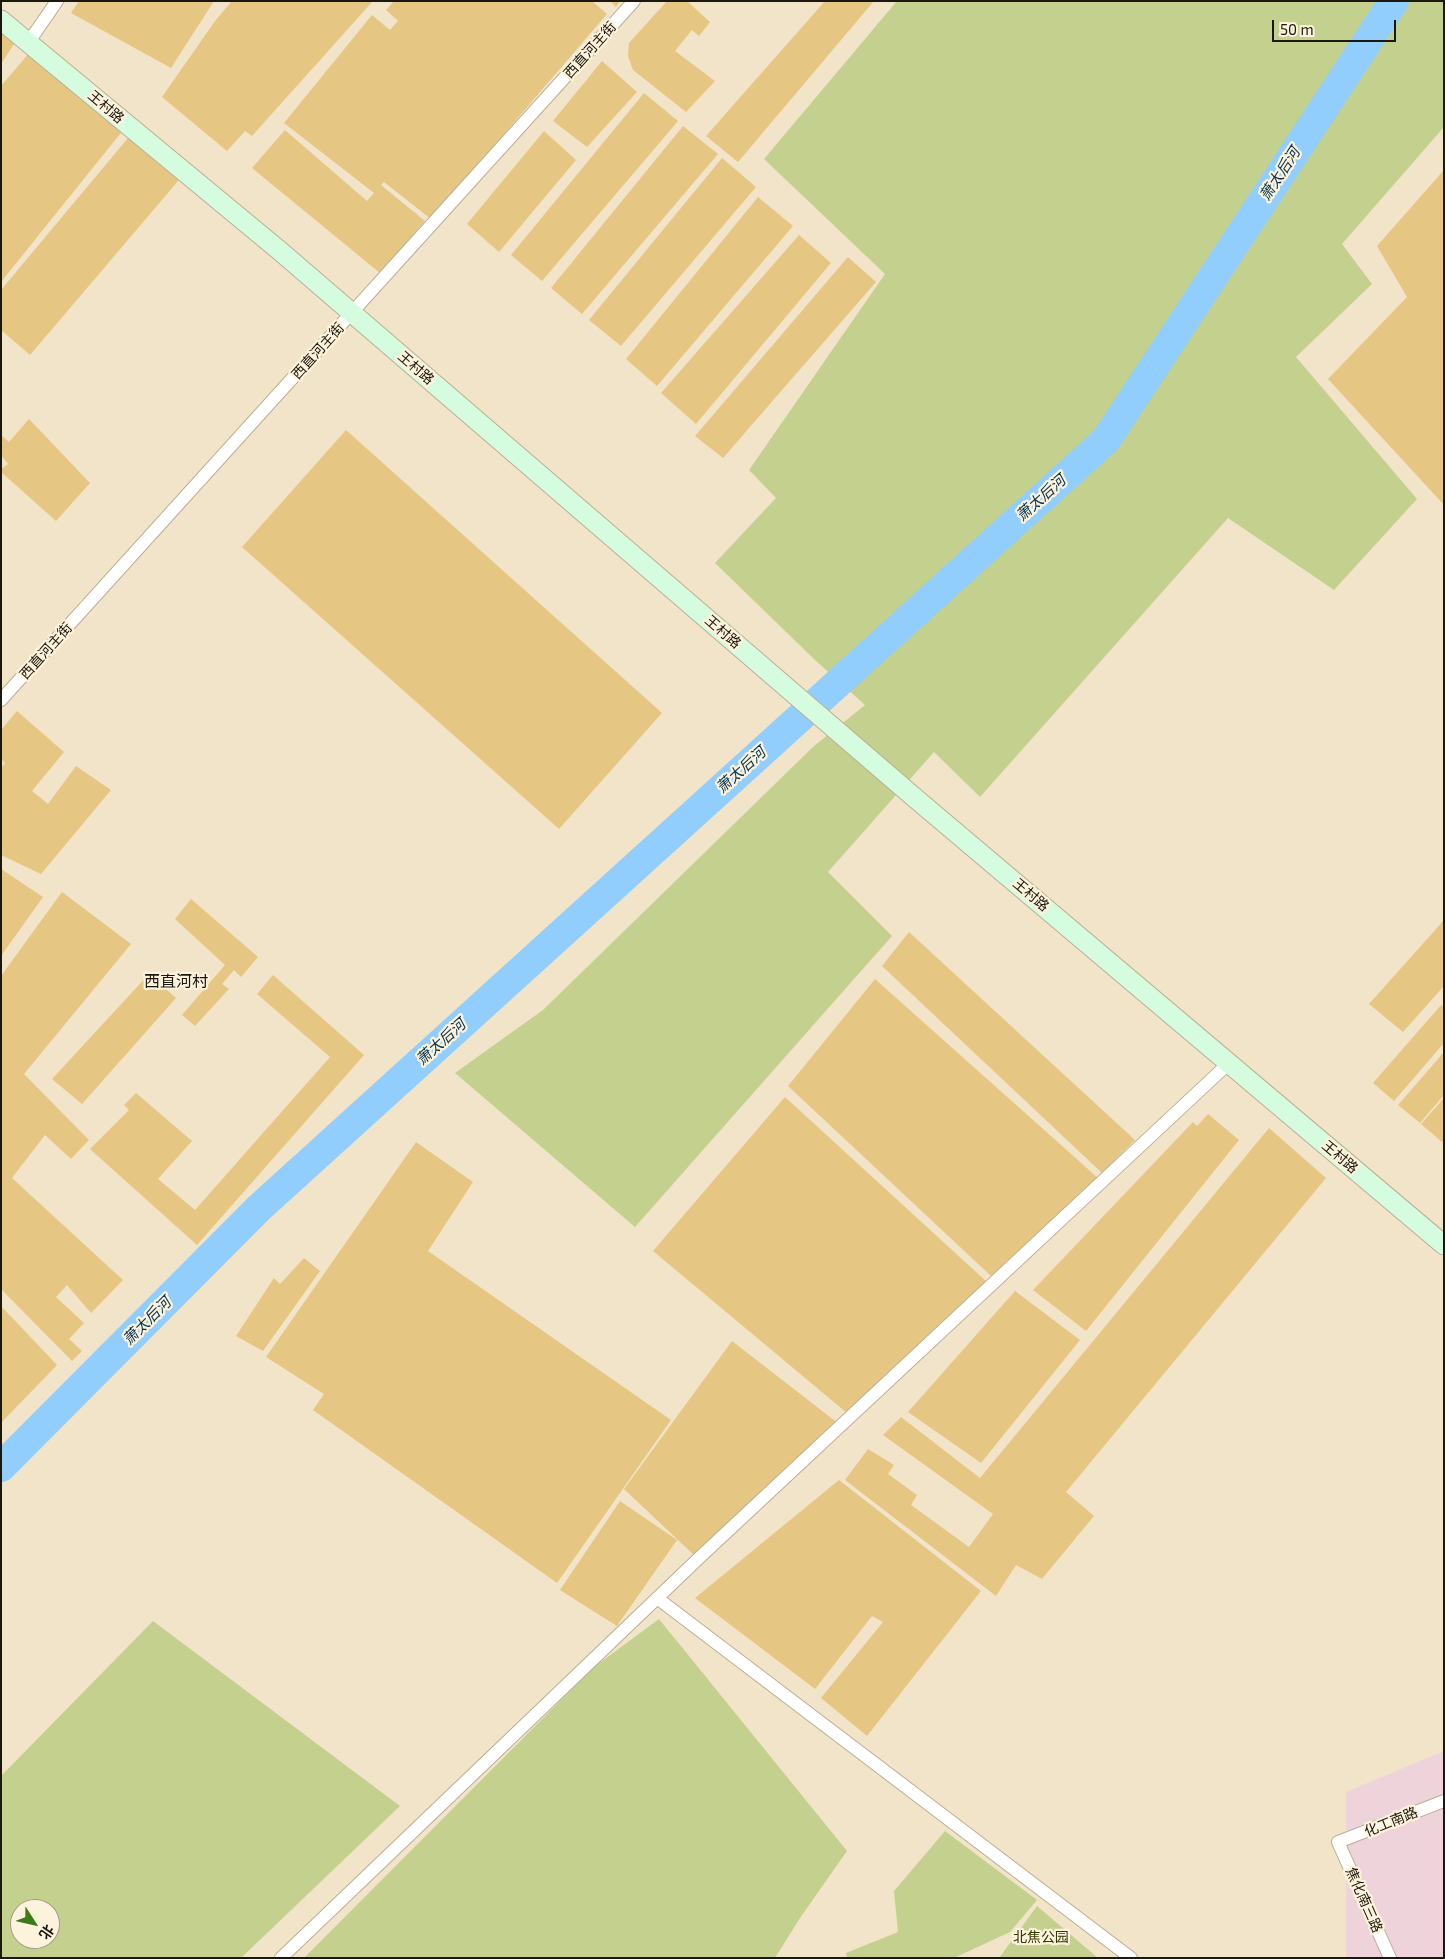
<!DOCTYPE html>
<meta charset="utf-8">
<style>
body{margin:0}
#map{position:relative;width:1445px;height:1959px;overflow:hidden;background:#f2e4c8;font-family:"Exo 2","Noto Sans SC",sans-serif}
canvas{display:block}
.frame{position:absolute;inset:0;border:2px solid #1c170d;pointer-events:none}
.north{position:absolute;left:10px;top:1899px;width:50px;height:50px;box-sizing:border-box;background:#fdf2db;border:1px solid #a39a89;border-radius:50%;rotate:125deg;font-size:14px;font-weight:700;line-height:20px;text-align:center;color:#1c170d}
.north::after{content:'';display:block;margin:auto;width:18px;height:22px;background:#3b7b18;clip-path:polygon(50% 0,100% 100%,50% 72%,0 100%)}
.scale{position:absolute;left:1272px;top:20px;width:124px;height:22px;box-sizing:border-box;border:2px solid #1c170d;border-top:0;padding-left:6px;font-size:15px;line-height:18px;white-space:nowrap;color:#1c170d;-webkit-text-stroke:4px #fdf2db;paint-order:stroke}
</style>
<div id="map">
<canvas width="1445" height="1959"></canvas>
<div class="frame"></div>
<div class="north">北</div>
<div class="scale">50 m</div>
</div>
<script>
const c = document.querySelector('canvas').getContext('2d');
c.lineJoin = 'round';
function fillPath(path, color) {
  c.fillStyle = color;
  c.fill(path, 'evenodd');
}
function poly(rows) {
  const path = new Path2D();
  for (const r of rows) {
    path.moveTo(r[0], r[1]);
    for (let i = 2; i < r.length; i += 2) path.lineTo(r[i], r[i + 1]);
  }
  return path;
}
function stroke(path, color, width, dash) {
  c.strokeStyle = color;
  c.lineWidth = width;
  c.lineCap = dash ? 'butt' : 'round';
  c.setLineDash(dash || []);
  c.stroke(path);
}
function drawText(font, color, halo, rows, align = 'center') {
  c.font = font + ' "Exo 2","Noto Sans SC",sans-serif';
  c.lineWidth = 4.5;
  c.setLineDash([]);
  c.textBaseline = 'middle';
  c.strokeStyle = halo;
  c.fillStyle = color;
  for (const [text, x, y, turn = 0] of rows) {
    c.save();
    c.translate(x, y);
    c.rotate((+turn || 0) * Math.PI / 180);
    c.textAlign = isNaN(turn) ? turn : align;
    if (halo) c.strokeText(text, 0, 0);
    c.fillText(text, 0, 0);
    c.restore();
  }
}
const commercial = poly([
 [1444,1751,1444,1958,1346,1958,1346,1792]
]);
const green = poly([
 [897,1,1444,1,1444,127,1342,244,1372,284,1296,357,1417,499,1334,590,1228,518,980,797,934,752,828,872,892,936,635,1227,455,1073,543,1010,814,746,865,705,815,660,715,563,776,498,749,470,885,274,764,159],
 [659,1619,847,1851,800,1918,775,1958,304,1958,594,1667],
 [153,1621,400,1806,241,1958,1,1958,1,1776],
 [20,1909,50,1909,50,1939,20,1939],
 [945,1831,1037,1900,1010,1932,954,1958,847,1958,846,1953,898,1932,894,1891],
 [1037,1906,1098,1958,999,1958]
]);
const river = poly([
 [1,1467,259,1208,1106,440,1394,1]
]);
const building = poly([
 [79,1,214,1,171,68,71,13],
 [232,1,373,1,252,136,245,131,227,151,162,97,215,21],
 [394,1,592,1,607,14,431,219,384,182,381,185,425,221,380,273,252,168,285,130,367,201,374,193,284,123,372,15,390,30,398,21,386,10],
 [610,1,620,1,616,7],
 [667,1,687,1,710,22,699,36,692,30,675,51,715,81,686,112,633,70,628,56,629,43],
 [825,1,874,1,738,162,706,136],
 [1,28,16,41,1,64],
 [30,52,124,129,1,282,1,86],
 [602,61,637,92,587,147,553,121],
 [644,93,678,121,542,281,511,255],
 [683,126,718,154,582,314,551,288],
 [544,131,576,160,499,252,467,224],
 [128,138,179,180,30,355,1,330,1,290],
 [722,158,756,187,621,346,589,320],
 [1444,170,1444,505,1328,379,1407,297,1377,246],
 [758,197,793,226,657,386,626,359],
 [799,235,831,263,696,424,661,393],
 [848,257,876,282,723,458,695,436],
 [29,419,90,483,56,521,1,472,1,469,8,464,1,455,1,435,9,442],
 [346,430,662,713,559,829,242,547],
 [17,711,64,752,32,791,48,804,76,766,111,790,41,874,1,855,1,768,5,763,1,759,1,730],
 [1,869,43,897,1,956],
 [62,892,131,944,24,1074,89,1140,71,1159,45,1135,12,1178,123,1280,91,1313,67,1285,56,1297,84,1323,69,1339,82,1351,72,1361,1,1289,1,976],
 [191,899,258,957,241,977,234,970,222,984,229,989,195,1026,182,1015,225,965,175,919],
 [1444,920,1444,986,1403,1032,1369,1004],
 [909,932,1135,1140,1102,1173,882,966],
 [149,974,176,998,82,1104,52,1079],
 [273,975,364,1055,197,1245,90,1149,129,1110,124,1105,136,1093,192,1141,158,1179,195,1210,330,1057,257,994],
 [875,979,1098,1178,991,1276,788,1086],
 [1441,1005,1444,1007,1444,1043,1394,1101,1373,1083],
 [1444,1052,1444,1095,1420,1123,1398,1105],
 [785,1097,987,1282,847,1413,653,1251],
 [1444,1098,1444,1140,1442,1142,1421,1124],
 [1208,1114,1239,1140,1086,1331,1033,1290,1193,1122,1197,1126],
 [1269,1128,1326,1178,1066,1492,1094,1516,1042,1579,1016,1565,996,1596,845,1480,868,1449,894,1465,888,1474,917,1495,911,1505,969,1547,993,1514,883,1435,901,1417,980,1478],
 [416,1142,473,1182,428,1251,671,1420,557,1583,313,1410,324,1394,266,1357],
 [304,1258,320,1271,263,1351,236,1336,274,1278,280,1284],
 [1015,1291,1080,1340,981,1463,908,1412],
 [1,1306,57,1365,1,1423],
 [732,1341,839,1424,696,1557,624,1489],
 [839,1480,981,1591,867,1736,821,1698,883,1622,872,1616,815,1689,695,1598],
 [620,1501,677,1540,617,1626,560,1590]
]);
const street = poly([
 [28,43,57,1],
 [1,700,634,1],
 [657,1598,1131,1958],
 [281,1958,699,1558,1229,1063],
 [1390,1958,1338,1842,1444,1801]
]);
const secondary = poly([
 [1,20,280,251,915,798,1444,1245]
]);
const streetNames = [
 ["西直河主街",590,50,-48],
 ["王村路",106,107,40],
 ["西直河主街",318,351,-48],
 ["王村路",416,368,41],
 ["王村路",723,632,41],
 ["西直河主街",46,651,-48],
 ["王村路",1031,895,40],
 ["王村路",1340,1157,40],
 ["化工南路",1391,1822,-22],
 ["焦化南三路",1364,1900,66]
];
const parkNames = [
 ["北焦公园",1041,1937]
];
const waterNames = [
 ["萧太后河",1280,174,-57],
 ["萧太后河",1041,498,-42],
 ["萧太后河",741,770,-42],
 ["萧太后河",441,1042,-42],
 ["萧太后河",147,1321,-45]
];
const quarterNames = [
 ["西直河村",176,982]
];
fillPath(commercial, '#eed4da');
fillPath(green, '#c4d18e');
stroke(river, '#91cdfd', 30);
fillPath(building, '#e6c683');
stroke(street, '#bbae93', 14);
stroke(secondary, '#bbae93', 21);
stroke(street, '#fff', 12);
stroke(secondary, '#d6fce0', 19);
drawText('14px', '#1c170d', '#fdf2db', streetNames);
drawText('14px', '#333903', '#fdf2db', parkNames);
drawText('italic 15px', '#023251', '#fdf2db', waterNames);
drawText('16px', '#1c170d', '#fdf2db', quarterNames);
</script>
